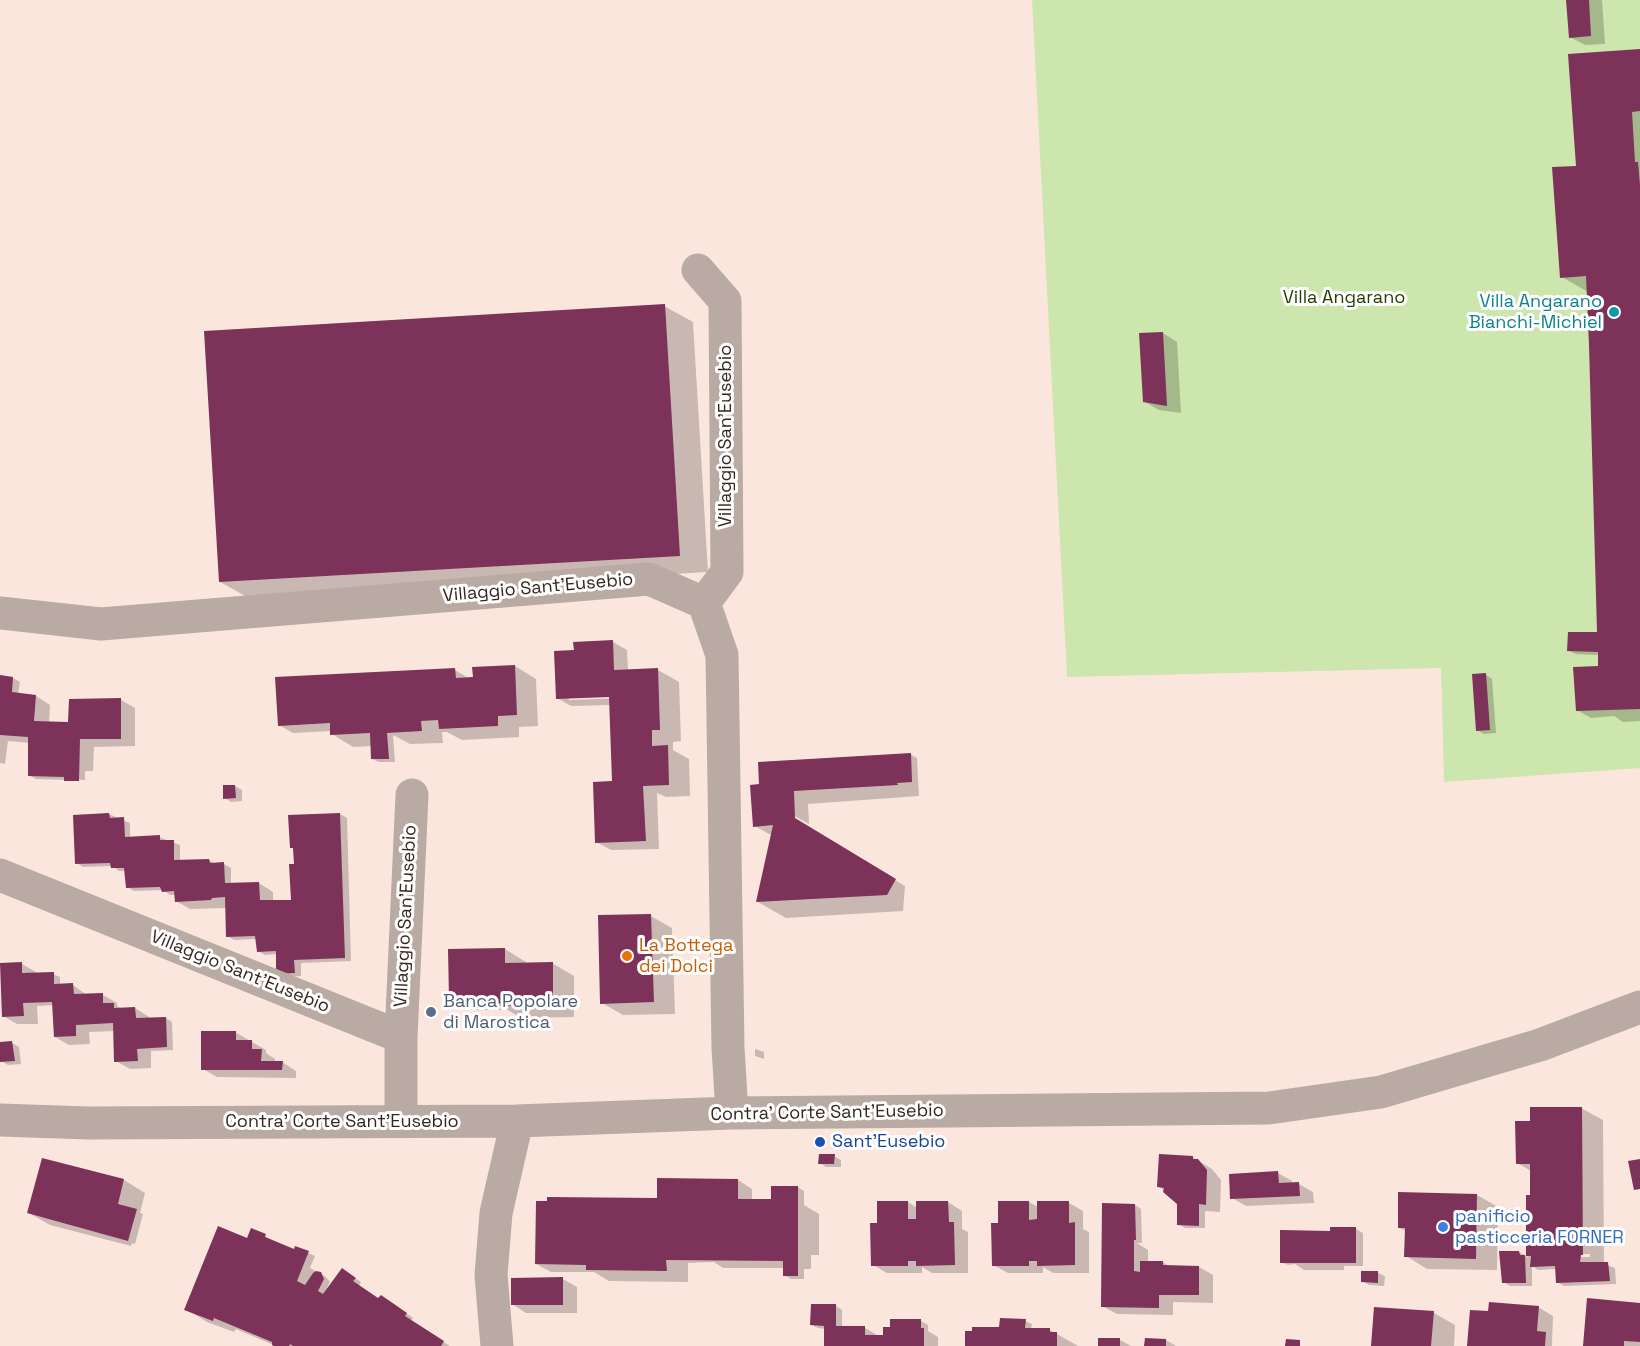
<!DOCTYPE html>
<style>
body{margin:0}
canvas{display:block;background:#fbe6dd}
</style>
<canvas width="1640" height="1346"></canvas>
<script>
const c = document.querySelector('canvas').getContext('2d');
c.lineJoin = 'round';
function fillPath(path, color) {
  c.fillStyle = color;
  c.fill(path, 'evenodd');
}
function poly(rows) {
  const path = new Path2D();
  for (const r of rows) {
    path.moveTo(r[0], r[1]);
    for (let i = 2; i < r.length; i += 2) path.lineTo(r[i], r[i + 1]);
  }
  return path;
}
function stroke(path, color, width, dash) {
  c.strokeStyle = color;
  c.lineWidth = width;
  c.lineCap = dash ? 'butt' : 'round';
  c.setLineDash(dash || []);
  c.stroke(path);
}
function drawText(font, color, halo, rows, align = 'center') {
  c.font = font + ' "Space Grotesk",sans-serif';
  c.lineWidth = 6;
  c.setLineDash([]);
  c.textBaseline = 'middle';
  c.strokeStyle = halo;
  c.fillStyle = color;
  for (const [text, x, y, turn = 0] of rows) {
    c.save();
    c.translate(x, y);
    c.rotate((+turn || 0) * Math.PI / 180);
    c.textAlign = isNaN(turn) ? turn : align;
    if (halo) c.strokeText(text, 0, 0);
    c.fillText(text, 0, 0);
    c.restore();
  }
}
const green = poly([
 [1032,0,1640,0,1640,768,1444,782,1441,668,1067,677]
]);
const shadow = poly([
 [1568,0,1602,0,1605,44,1585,45,1570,37],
 [1640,51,1640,721,1623,722,1614,716,1591,718,1577,710,1600,669,1599,655,1576,654,1569,651,1599,634,1588,292,1562,277,1577,167],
 [664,306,693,322,708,572,249,598,220,582],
 [1163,333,1177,342,1181,413,1159,410,1145,402],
 [613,642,627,650,628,671,658,670,679,682,681,741,673,742,673,750,689,759,690,796,666,797,657,793,659,849,611,850,596,842,619,783,611,705,571,706,557,698,575,652],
 [620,695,620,698,569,700,569,697],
 [515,666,536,679,538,726,519,727,519,737,462,740,447,732,442,732,443,743,410,744,393,735,395,762,379,762,372,759,372,746,353,747,332,734,332,731,293,733,279,725,455,670,470,679],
 [1486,675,1492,679,1496,733,1484,734,1477,730],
 [0,676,13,678,20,682,18,694,36,696,50,705,49,723,69,724,121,700,135,708,135,746,94,747,93,771,85,771,85,780,67,779,70,782,66,780,36,779,29,775,30,743,8,741,5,764,0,763],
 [910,754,917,758,919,796,808,804,809,824,787,812,786,814,905,886,903,911,786,918,758,902,773,834,769,834,755,826,752,786],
 [235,786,242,790,242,801,231,802,225,798],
 [109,814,130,823,130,838,159,837,180,845,180,861,209,860,216,864,224,864,231,868,231,885,259,883,273,892,273,902,293,901,296,866,295,849,291,847,290,816,340,814,347,818,351,961,301,963,301,976,285,977,278,954,265,955,258,951,257,939,234,940,227,936,227,908,190,909,176,901,176,895,170,895,163,890,134,891,127,887,126,871,119,871,112,866,83,867,77,863],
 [651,916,672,928,675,1014,623,1015,602,1003],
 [505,949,526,962,526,964,552,963,574,976,574,1017,521,1018,508,1010,472,1010,451,998],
 [22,964,36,972,36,974,53,974,60,977,60,985,73,985,87,995,103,995,117,1003,117,1006,122,1009,135,1008,149,1017,149,1019,166,1018,172,1022,173,1050,151,1051,151,1068,130,1069,116,1061,115,1031,89,1032,90,1044,69,1045,55,1037,55,1005,37,1006,38,1024,17,1024,3,1016],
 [235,1032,266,1050,266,1053,275,1059,275,1062,282,1062,296,1071,296,1078,217,1077,203,1069],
 [12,1043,19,1047,21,1064,8,1065,1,1061,0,1044],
 [755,1049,764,1052,764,1059,755,1056],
 [1581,1108,1603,1120,1604,1264,1615,1268,1616,1284,1564,1286,1557,1282,1557,1269,1538,1270,1532,1266,1532,1286,1510,1286,1503,1282,1519,1252,1528,1257,1528,1197,1532,1197,1531,1171,1517,1163,1531,1123],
 [1577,1254,1590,1254,1590,1257,1580,1257],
 [834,1156,841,1160,841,1167,826,1167,820,1163],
 [1192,1157,1212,1169,1221,1180,1220,1212,1205,1211,1205,1228,1185,1228,1178,1224,1179,1204,1159,1186],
 [43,1159,124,1180,145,1193,140,1213,143,1214,135,1244,132,1243,131,1246,50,1225,29,1213],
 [1278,1173,1292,1181,1292,1184,1299,1184,1313,1192,1314,1203,1246,1206,1232,1198],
 [738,1180,752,1189,752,1201,777,1201,798,1187,804,1191,804,1205,819,1214,819,1255,811,1255,811,1269,804,1269,804,1279,791,1279,784,1275,784,1268,723,1268,714,1262,688,1263,688,1282,609,1281,594,1272,551,1272,536,1264,664,1201],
 [1477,1195,1498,1207,1497,1270,1427,1269,1406,1256,1406,1231,1399,1228],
 [908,1202,917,1208,948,1202,962,1211,962,1229,968,1232,968,1273,932,1273,922,1267,922,1273,887,1273,873,1265,879,1224,878,1203],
 [1029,1202,1038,1207,1038,1203,1069,1203,1083,1211,1083,1229,1089,1232,1089,1273,1053,1273,1043,1267,1043,1273,1008,1273,993,1265,1000,1224],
 [1135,1205,1141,1209,1142,1243,1137,1243,1148,1250,1148,1262,1163,1262,1170,1267,1199,1267,1213,1275,1213,1303,1173,1302,1173,1315,1117,1314,1102,1306],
 [1332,1229,1356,1229,1363,1233,1363,1266,1344,1266,1344,1270,1304,1270,1295,1264,1288,1265,1281,1262,1330,1232],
 [252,1230,295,1251,308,1253,315,1256,310,1268,326,1277,330,1282,327,1288,349,1274,361,1282,359,1286,379,1300,388,1300,413,1318,411,1321,450,1346,276,1346,236,1329,234,1332,207,1322,186,1309,253,1243],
 [1363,1272,1378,1273,1385,1276,1384,1286,1369,1285,1363,1281],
 [563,1279,577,1287,577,1313,526,1313,512,1304],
 [1640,1304,1640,1346,1585,1346],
 [836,1306,842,1310,842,1327,865,1328,884,1339,921,1321,928,1325,928,1331,938,1337,938,1346,825,1346,826,1329,818,1328,812,1325],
 [1538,1307,1553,1316,1552,1346,1468,1346,1490,1313],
 [1434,1313,1455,1325,1454,1346,1372,1346],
 [1025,1321,1032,1324,1031,1329,1050,1330,1078,1346,967,1346],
 [1120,1340,1131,1346,1100,1346],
 [1166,1340,1176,1346,1146,1346]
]);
const building = poly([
 [1566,0,1589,0,1591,36,1569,38],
 [1640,49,1640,111,1632,112,1635,162,1638,162,1640,185,1640,709,1576,711,1573,667,1598,666,1598,652,1567,651,1568,632,1597,632,1589,345,1586,276,1560,278,1552,167,1576,166,1568,54],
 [665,304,680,556,219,582,204,331],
 [1163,332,1167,406,1143,402,1139,333],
 [613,640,614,670,658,668,660,730,652,730,652,746,668,745,669,785,643,786,646,841,595,843,593,782,612,781,609,697,556,699,554,651,574,650,573,642],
 [515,665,517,715,498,716,498,726,439,729,438,720,421,721,422,731,387,733,389,759,371,759,370,733,330,735,330,723,278,726,275,677,455,668,456,678,473,677,472,667],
 [1486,673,1490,730,1476,731,1472,674],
 [0,675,13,677,12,692,36,695,34,721,68,722,69,699,121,698,121,739,80,739,79,781,64,781,64,777,28,776,28,737,0,735],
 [911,753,912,782,897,783,898,785,794,791,795,818,896,879,887,895,756,902,773,825,753,827,750,785,759,784,758,762],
 [223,785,235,785,236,798,223,799],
 [109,813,110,818,124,817,125,837,160,835,160,840,174,840,174,860,209,859,210,863,224,862,225,883,259,882,260,900,291,900,289,864,294,864,293,848,290,848,288,815,340,813,345,958,294,960,295,973,276,974,276,951,257,952,255,936,226,937,225,897,212,898,211,900,175,902,174,891,162,892,160,887,126,888,124,868,111,868,110,863,75,864,73,815],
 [651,914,654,1002,600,1004,598,915],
 [505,948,505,963,553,962,553,1005,498,1006,498,999,449,999,448,949],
 [22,962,22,973,54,972,54,984,73,983,74,994,103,993,103,1003,114,1003,114,1008,135,1007,136,1018,166,1017,167,1047,137,1049,138,1061,114,1062,113,1023,76,1025,76,1036,54,1037,52,1002,23,1003,24,1016,2,1017,0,963],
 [201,1031,236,1031,236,1040,252,1040,252,1049,262,1049,261,1061,283,1061,282,1070,201,1070],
 [12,1041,15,1061,0,1062,0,1042],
 [1530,1107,1582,1107,1583,1255,1581,1255,1580,1262,1608,1262,1610,1281,1556,1283,1555,1266,1530,1267,1531,1256,1526,1256,1526,1195,1530,1195,1530,1164,1516,1164,1515,1121,1530,1121],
 [819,1154,835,1154,834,1164,818,1164],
 [1159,1154,1193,1156,1193,1159,1198,1159,1207,1170,1206,1205,1199,1204,1199,1226,1177,1225,1177,1204,1163,1192,1164,1188,1157,1187],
 [42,1158,124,1179,118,1204,137,1209,128,1241,27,1213],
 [1640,1159,1640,1189,1634,1190,1628,1161],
 [1278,1171,1279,1183,1299,1182,1300,1196,1230,1199,1229,1174],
 [657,1178,738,1179,738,1199,771,1199,771,1186,798,1186,798,1276,783,1276,783,1261,666,1260,667,1271,586,1270,586,1265,535,1264,536,1201,547,1201,547,1197,657,1198],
 [1398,1192,1477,1194,1476,1259,1404,1257,1405,1228,1398,1228],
 [877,1201,908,1201,908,1219,916,1219,916,1201,948,1201,949,1222,954,1222,954,1224,955,1265,916,1266,916,1261,908,1261,908,1266,871,1266,870,1223,877,1223],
 [998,1201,1029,1201,1029,1220,1037,1219,1037,1201,1069,1201,1069,1223,1075,1222,1075,1265,1037,1266,1037,1261,1029,1261,1029,1266,992,1266,991,1223,998,1223],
 [1102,1203,1135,1204,1136,1240,1134,1240,1134,1271,1140,1272,1140,1261,1163,1261,1163,1265,1199,1266,1199,1295,1159,1295,1159,1308,1101,1307],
 [218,1226,247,1238,251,1228,266,1234,265,1237,294,1249,295,1246,309,1251,297,1281,305,1285,313,1273,316,1271,321,1272,324,1279,318,1291,323,1294,342,1268,356,1278,353,1281,378,1298,381,1295,407,1313,405,1316,444,1341,441,1346,293,1346,290,1344,289,1346,274,1346,272,1345,272,1342,214,1318,213,1321,184,1310],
 [1330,1227,1356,1227,1356,1263,1280,1263,1280,1230,1330,1231],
 [1499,1251,1519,1251,1520,1255,1525,1255,1526,1283,1502,1283],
 [1361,1271,1378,1271,1378,1283,1361,1282],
 [563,1277,563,1305,511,1305,511,1278],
 [1587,1298,1640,1303,1640,1342,1624,1341,1624,1346,1583,1346],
 [1489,1302,1539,1306,1537,1331,1546,1332,1545,1346,1467,1346,1470,1310,1488,1311],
 [811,1304,836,1304,836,1326,865,1326,865,1335,883,1335,883,1327,890,1327,890,1319,921,1319,921,1328,924,1328,924,1346,824,1346,824,1326,810,1325],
 [1374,1307,1434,1311,1431,1346,1371,1346],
 [1000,1318,1026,1319,1025,1328,1050,1328,1050,1332,1057,1332,1057,1346,965,1346,965,1331,972,1331,972,1327,999,1327],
 [1098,1338,1120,1338,1120,1346,1098,1346],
 [1145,1338,1166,1339,1166,1346,1144,1346],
 [1286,1339,1300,1340,1300,1346,1285,1346]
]);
const minor = poly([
 [698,270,725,301,727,572,704,603],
 [0,613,101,624,649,579,704,603,722,655,728,1048,732,1113],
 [0,875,401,1037,401,1121],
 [401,1037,412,795],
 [0,1120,88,1123,517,1121,732,1113,1269,1108,1381,1092,1540,1045,1640,1007],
 [497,1346,491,1275,496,1213,517,1121]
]);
const markers = [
 [1614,312,6,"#0f9aa8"],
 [627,956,6,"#e8710a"],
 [431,1012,6,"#5c6f8a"],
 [820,1142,6,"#1a4fb4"],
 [1443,1227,6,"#3f7fe0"]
];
const parkNames = [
 ["Villa Angarano",1344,298]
];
const cultureNames = [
 ["Villa Angarano",1602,302],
 ["Bianchi-Michiel",1602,323]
];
const streetNames = [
 ["Villaggio San'Eusebio",726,436,-90],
 ["Villaggio Sant'Eusebio",538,588,-5],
 ["Villaggio San'Eusebio",406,916,-87],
 ["Villaggio Sant'Eusebio",240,972,22],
 ["Contra' Corte Sant'Eusebio",827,1113,-1],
 ["Contra' Corte Sant'Eusebio",342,1122]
];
const foodNames = [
 ["La Bottega",639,946],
 ["dei Dolci",639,967]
];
const serviceNames = [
 ["Banca Popolare",443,1002],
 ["di Marostica",443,1023]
];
const transitNames = [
 ["Sant'Eusebio",832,1142]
];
const shopNames = [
 ["panificio",1455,1217],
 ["pasticceria FORNER",1455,1238]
];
fillPath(green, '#cde6ae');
fillPath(shadow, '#0003');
fillPath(building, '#7c3259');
stroke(minor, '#b9aaa4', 33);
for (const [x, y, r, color] of markers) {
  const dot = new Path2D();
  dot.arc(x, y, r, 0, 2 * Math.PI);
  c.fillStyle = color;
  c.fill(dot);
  stroke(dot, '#fff', 2);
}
drawText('18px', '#293d00', '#fff', parkNames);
drawText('18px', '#0d838f', '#fff', cultureNames, 'right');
drawText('18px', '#332620', '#fff', streetNames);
drawText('18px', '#c56008', '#fff', foodNames, 'left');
drawText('18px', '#4e5e75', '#fff', serviceNames, 'left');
drawText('18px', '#164399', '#fff', transitNames, 'left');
drawText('18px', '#366cbe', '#fff', shopNames, 'left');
</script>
